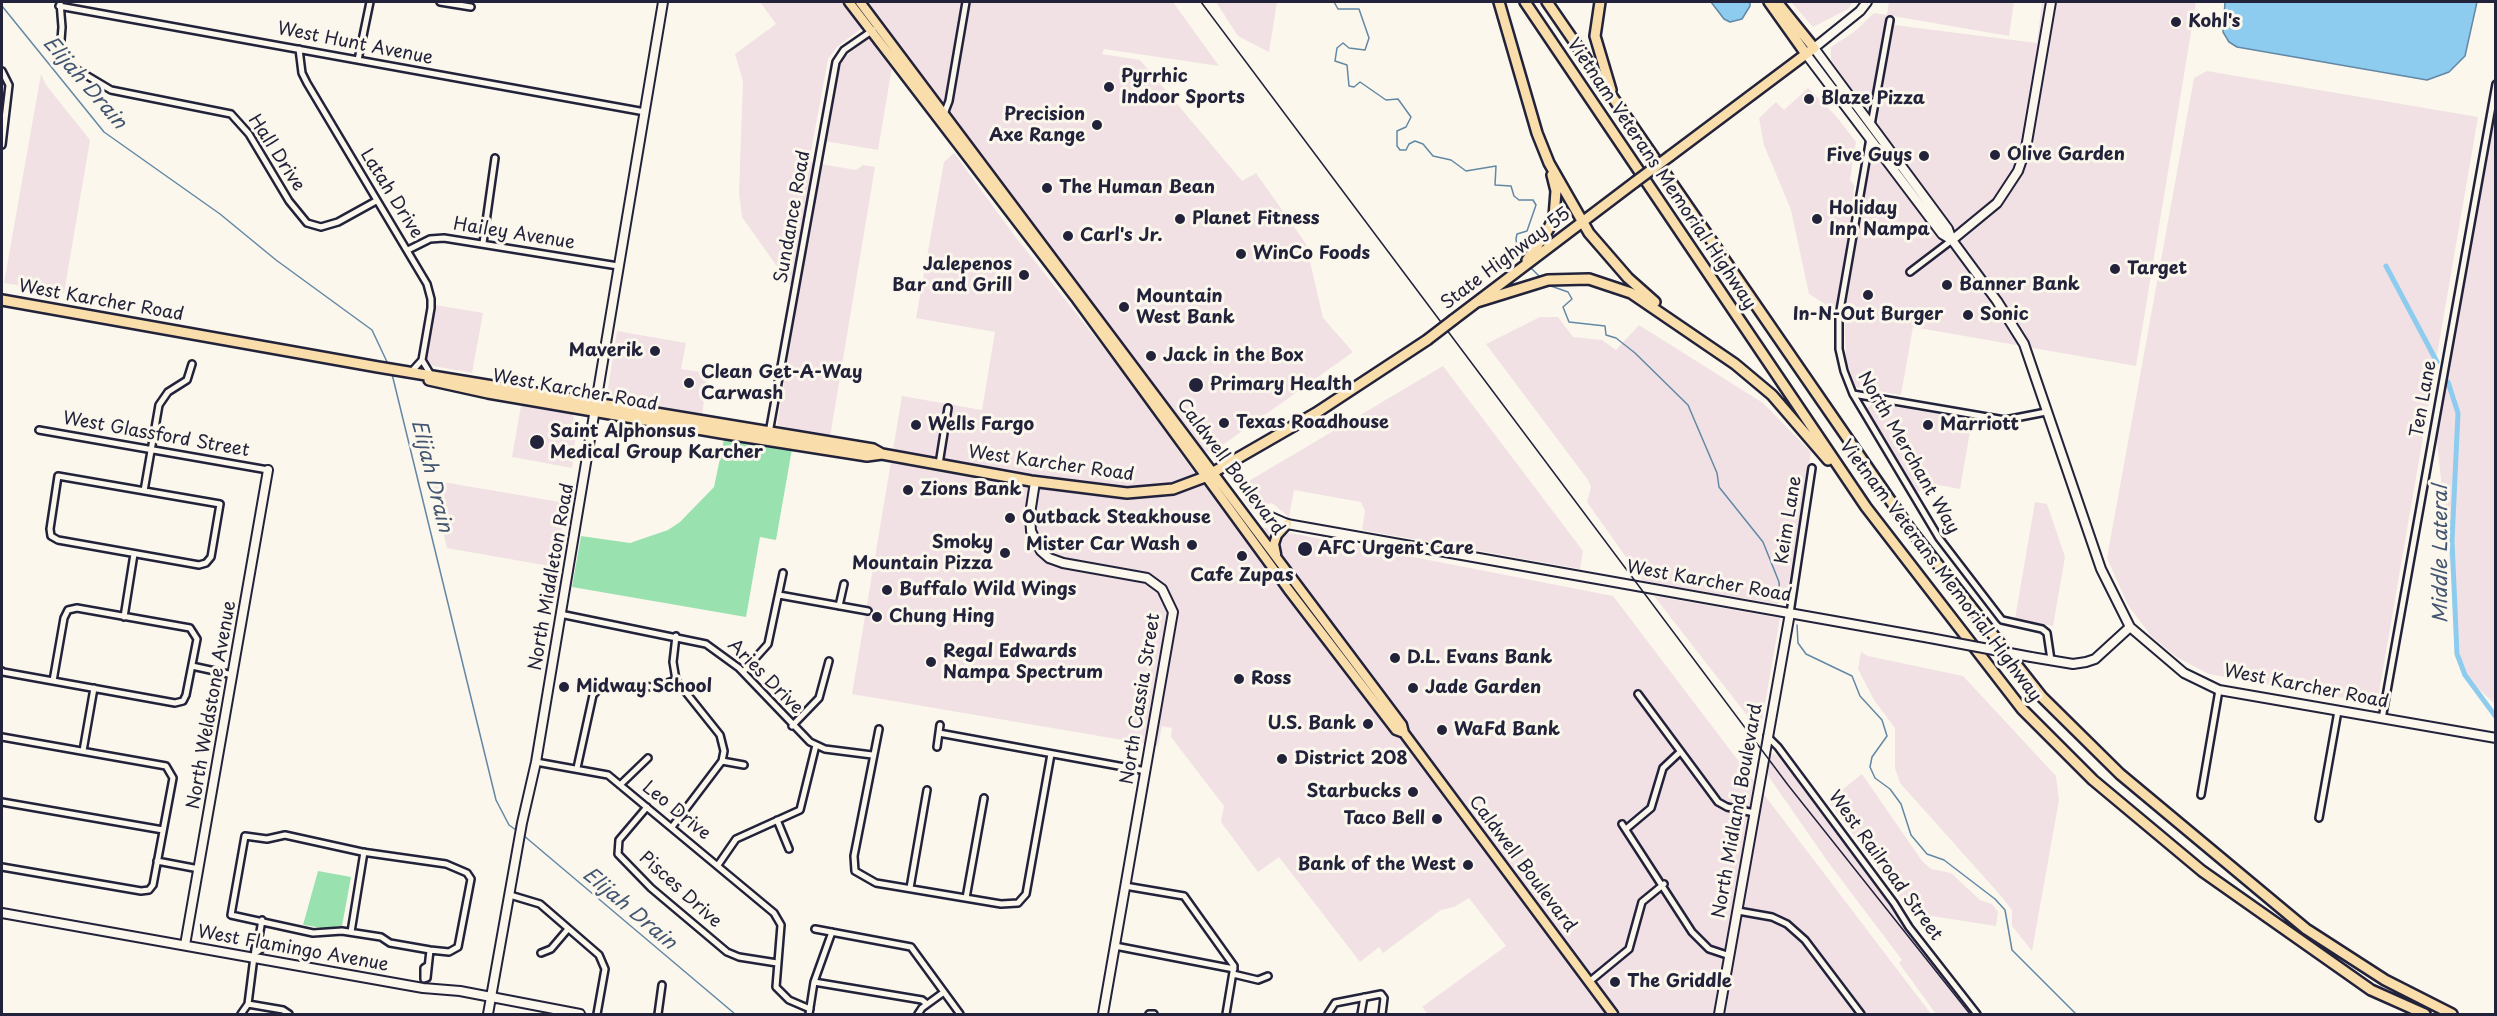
<!DOCTYPE html>
<style>
body{margin:0}
#map{position:relative;width:2497px;height:1016px;overflow:hidden;background:#fbf7ec;font-family:"Playpen Sans",sans-serif}
canvas{display:block}
.frame{position:absolute;inset:0;border:3px solid #22223b;pointer-events:none}
</style>
<div id="map">
<canvas width="2497" height="1016"></canvas>
<div class="frame"></div>
</div>
<script>
const c = document.querySelector('canvas').getContext('2d');
c.lineJoin = 'round';
function fillPath(path, color) {
  c.fillStyle = color;
  c.fill(path, 'evenodd');
}
function poly(rows) {
  const path = new Path2D();
  for (const r of rows) {
    path.moveTo(r[0], r[1]);
    for (let i = 2; i < r.length; i += 2) path.lineTo(r[i], r[i + 1]);
  }
  return path;
}
function stroke(path, color, width, dash) {
  c.strokeStyle = color;
  c.lineWidth = width;
  c.lineCap = dash ? 'butt' : 'round';
  c.setLineDash(dash || []);
  c.stroke(path);
}
function drawText(font, color, halo, rows, align = 'center') {
  c.font = font + ' "Playpen Sans",sans-serif';
  c.lineWidth = 6;
  c.setLineDash([]);
  c.textBaseline = 'middle';
  c.strokeStyle = halo;
  c.fillStyle = color;
  for (const [text, x, y, turn = 0] of rows) {
    c.save();
    c.translate(x, y);
    c.rotate((+turn || 0) * Math.PI / 180);
    c.textAlign = isNaN(turn) ? turn : align;
    if (halo) c.strokeText(text, 0, 0);
    c.fillText(text, 0, 0);
    c.restore();
  }
}
const built = poly([
 [760,2,842,2,862,28,837,47,828,59,809,162,856,170,863,165,875,167,830,437,777,425,798,296,742,217,739,193,743,81,735,54,776,24],
 [867,2,1173,2,1219,66,1104,49,1102,54,1140,60,1242,181,1256,173,1306,244,1323,318,1353,352,1210,454,1203,450],
 [1216,2,1277,2,1269,52,1238,36],
 [1791,2,1853,2,1848,9,1813,27],
 [1889,2,2014,2,2009,36,1887,15,1871,107,1865,110,1831,60,1831,47,1854,32,1874,13,1887,15],
 [2042,2,2196,2,2136,366,1913,327,1901,395,1856,387,1846,360,1844,314,1894,25,2037,43],
 [869,37,892,67,878,150,825,141,839,62],
 [2207,71,2478,117,2377,704,2209,674,2178,658,2152,637,2128,605,2107,558,2194,78],
 [41,74,46,85,90,140,64,293,4,283],
 [1808,88,1836,116,1856,142,1850,180,1854,185,1853,207,1836,307,1828,306,1809,294,1791,210,1764,145,1759,118,1776,102,1784,110],
 [2495,88,2495,704,2462,674,2435,424],
 [954,153,1014,235,1137,390,1182,456,1234,522,1613,596,1931,1014,1428,1014,1422,1007,1506,946,1469,898,1454,907,1441,910,1383,953,1379,947,1360,962,1279,857,1258,872,1221,822,1224,806,1171,737,1172,728,1162,726,1158,746,852,694,902,396,982,410,995,332,916,318,944,162],
 [435,305,483,313,472,373,428,365,426,358],
 [1540,317,1558,317,1573,337,1602,340,1616,350,1639,325,1763,403,1811,452,1786,599,1777,604,1643,581,1587,502,1591,487,1588,480,1486,344],
 [617,331,686,343,681,369,708,373,702,415,614,398,608,389],
 [1443,366,1583,551,1580,569,1362,530,1365,511,1361,502,1294,490,1289,517,1272,503,1265,505,1254,513,1244,500,1242,485],
 [1874,403,1972,420,1960,489,1933,484,1916,493,1869,411,1867,408],
 [521,406,572,414,577,424,572,468,512,457],
 [431,480,566,503,555,567,447,548],
 [2035,502,2047,504,2065,557,2053,626,2015,619],
 [1654,596,1780,618,1760,732],
 [1861,652,1868,656,1963,676,2056,776,2059,800,2032,951,2012,926,2012,910,2001,896,1900,783,1895,768,1895,728,1874,700,1858,669],
 [1770,753,1776,754,1981,1014,1936,1014,1899,963,1902,960,1828,862,1767,774],
 [1862,774,1922,861,1931,869,1951,873,1980,900,1992,904,1998,912,1996,926,1912,913,1828,801]
]);
const green = poly([
 [724,439,792,449,776,540,760,537,746,617,572,587,581,536,630,543,668,530,680,522,714,487],
 [318,871,351,877,342,926,323,928,303,925]
]);
const water = poly([
 [1711,2,1750,2,1750,6,1742,19,1730,22,1724,19,1711,2],
 [2225,2,2477,2,2465,56,2449,72,2427,80,2237,47,2229,42,2223,32,2225,2]
]);
const stream = poly([
 [1334,2,1338,9,1359,9,1369,38,1365,50,1349,48,1343,43,1337,48,1335,61,1347,65,1349,86,1354,87,1360,82,1386,100,1398,99,1411,117,1406,127,1397,131,1397,146,1400,150,1406,150,1409,144,1415,141,1423,144,1433,156,1451,160,1466,171,1496,166,1495,185,1511,186,1514,196,1519,200,1533,200,1536,205,1527,231,1517,234,1516,239,1518,254,1524,260],
 [2,6,104,132,220,214,276,260,372,330,388,364],
 [1529,266,1541,278],
 [1548,285,1568,292,1572,299,1563,307,1569,322,1605,326,1606,335,1616,338,1635,353,1688,405,1717,473,1719,487,1763,542,1779,582,1780,599],
 [392,374,496,800,509,825,516,830],
 [1797,625,1798,643,1806,654,1852,676,1860,696,1882,720,1887,736,1872,757,1870,767,1875,778,1890,789,1901,804,1911,835,1927,854,1944,860,1995,899,2005,910,2012,950,2076,1014],
 [523,835,735,1014]
]);
const canal = poly([
 [2386,266,2437,362],
 [2448,382,2458,413,2452,541,2457,654,2465,675,2496,717]
]);
const street = poly([
 [60,2,62,27,60,53,64,62,111,90,231,114,249,134,289,201,307,223,321,227,338,222,376,201],
 [440,2,471,7],
 [59,6,645,112],
 [299,49,302,73,307,83,427,284,431,299,431,308,422,360,412,371],
 [358,60,370,2],
 [2,71,9,85,2,145],
 [944,114,949,101,966,2],
 [1871,125,1890,20],
 [1870,138,1839,316,1839,349,1844,371,1853,394,1939,538,2002,620,2042,629,2047,633,2051,660],
 [483,243,495,158],
 [408,250,430,239,444,238,618,266],
 [1910,272,1952,240],
 [422,360,431,375],
 [1853,394,2005,420,2046,412],
 [39,430,268,470],
 [769,433,836,62,844,50,873,30],
 [939,464,948,408],
 [58,476,220,504,211,557,206,563,199,565,58,540,51,536,50,529,58,476],
 [144,491,159,405,168,392,187,380,192,364],
 [779,595,868,611],
 [839,606,844,584],
 [1790,613,1812,468],
 [560,614,706,644,739,668,810,742,825,749,872,755],
 [124,617,134,554],
 [192,666,233,675],
 [2,671,3,672,53,681,175,703,183,701,186,695,197,639,190,628,77,608,68,610,64,618,53,681],
 [743,672,768,644,783,573],
 [593,683,598,690,615,685,655,687,676,680],
 [1638,694,1718,802,1727,807,1754,813],
 [2382,719,2496,84],
 [792,726,819,698,829,661],
 [879,729,854,856,855,871,876,883,1001,904,1018,903,1026,894,1051,754],
 [939,733,1146,771],
 [1767,736,1778,747,1894,903,1909,927,1977,1014],
 [2,737,166,766,173,778,153,885,149,890,141,891,2,867],
 [937,747,940,725],
 [83,751,94,688],
 [722,761,744,765],
 [536,762,608,775,774,913,781,925,776,987,789,1000,810,1009],
 [577,768,593,695,598,690],
 [620,785,648,758],
 [2201,795,2219,690],
 [2,802,163,830],
 [647,807,619,840,618,854,651,888,727,952,739,957,777,963],
 [2319,818,2338,711],
 [777,820,789,849],
 [1622,824,1692,932,1709,949,1730,956],
 [672,827,722,761,724,751,720,735,676,680,673,662,676,636],
 [1626,829,1651,808,1663,768,1680,752],
 [285,835,362,852,446,864,467,873,471,879,458,947,449,952,430,950,390,943,381,937,342,931,313,933,231,915,245,836,267,839,285,835],
 [157,861,199,869],
 [718,865,736,839,800,810,816,745],
 [1125,886,1184,896,1234,966,1226,1014],
 [910,888,927,790],
 [510,895,540,904,599,955,605,969,597,1014],
 [966,898,984,798],
 [1738,911,1772,917,1787,924,1805,940,1861,1014],
 [815,929,911,947,960,1014],
 [351,932,364,852],
 [259,937,262,920],
 [1115,946,1234,969],
 [541,953,551,949,568,929],
 [427,966,424,968,424,979,427,978,430,950],
 [1233,974,1258,980,1268,976],
 [814,982,922,1000,927,1004],
 [1589,982,1629,949,1642,902,1664,884],
 [248,1004,283,1010,289,1014],
 [241,1014,248,1004,255,949,259,937,260,950,257,952],
 [658,1014,662,985],
 [809,1014,814,982,832,932],
 [918,1014,922,1008,944,992],
 [1149,1014,1154,1014],
 [1328,1014,1335,1003,1381,994,1384,998,1382,1014],
 [1361,1014,1364,997]
]);
const secondary = poly([
 [1867,2,1860,11,1814,48,1948,229,1952,240,1997,301,2024,344,2101,569,2130,627,2184,673,2219,690,2496,738],
 [1806,54,1942,234,1952,240],
 [1952,240,1997,203,2018,171,2026,148,2051,2],
 [1035,482,1030,514,1031,531,1041,551,1049,558,1063,563,1147,578,1162,589,1173,612,1103,1014],
 [1271,517,1287,524,1930,638],
 [2031,657,2073,664,2086,662,2095,659,2130,627],
 [2,913,423,988,460,991,580,1014],
 [185,945,268,470],
 [488,1014,522,823,536,762,663,2],
 [1719,1014,1790,613]
]);
const primary = poly([
 [849,2,1075,297,1288,589,1396,730,1404,733],
 [860,2,1402,725,1404,733,1613,1014],
 [1276,554,1274,544,1277,535,1287,524]
]);
const highway = poly([
 [1499,2,1537,133,1549,163,1589,233,1628,278,1655,302],
 [1525,2,1866,507,2022,709,2093,780,2202,871,2371,990,2425,1014],
 [1547,2,1910,529,2042,697,2120,774,2306,929,2385,980,2452,1014],
 [1600,2,1595,36,1611,90],
 [1769,2,1806,54],
 [1670,156,1814,48,1777,2],
 [1527,260,1548,230,1554,217,1556,191,1552,175],
 [2,300,378,367,873,449,882,454,1031,481,1127,493,1173,489,1205,477,1316,413,1427,340],
 [1477,302,1548,280,1589,279,1631,293,1735,364,1772,395,1828,460],
 [1453,320,1635,182],
 [429,380,488,393,721,433,867,456,882,454]
]);
const rail = poly([
 [1201,2,1788,785,1970,1014]
]);
const secondaryBridge = poly([
 [1930,638,2031,657]
]);
const highwayBridge = poly([
 [1635,182,1670,156],
 [1427,340,1453,320]
]);
const markers = [
 [2176,22,6,"#22223b"],
 [1109,87,6,"#22223b"],
 [1809,99,6,"#22223b"],
 [1097,125,6,"#22223b"],
 [1995,155,6,"#22223b"],
 [1924,156,6,"#22223b"],
 [1047,188,6,"#22223b"],
 [1180,219,6,"#22223b"],
 [1817,219,6,"#22223b"],
 [1068,236,6,"#22223b"],
 [1241,254,6,"#22223b"],
 [2115,269,6,"#22223b"],
 [1024,275,6,"#22223b"],
 [1947,285,6,"#22223b"],
 [1868,295,6,"#22223b"],
 [1124,307,6,"#22223b"],
 [1968,315,6,"#22223b"],
 [655,351,6,"#22223b"],
 [1151,356,6,"#22223b"],
 [689,383,6,"#22223b"],
 [1196,385,8,"#22223b"],
 [1224,423,6,"#22223b"],
 [916,425,6,"#22223b"],
 [1928,425,6,"#22223b"],
 [537,442,8,"#22223b"],
 [908,490,6,"#22223b"],
 [1010,518,6,"#22223b"],
 [1192,545,6,"#22223b"],
 [1305,549,8,"#22223b"],
 [1005,553,6,"#22223b"],
 [1242,556,6,"#22223b"],
 [887,590,6,"#22223b"],
 [877,617,6,"#22223b"],
 [1395,658,6,"#22223b"],
 [931,662,6,"#22223b"],
 [1239,679,6,"#22223b"],
 [564,687,6,"#22223b"],
 [1413,688,6,"#22223b"],
 [1368,724,6,"#22223b"],
 [1442,730,6,"#22223b"],
 [1282,759,6,"#22223b"],
 [1413,792,6,"#22223b"],
 [1437,819,6,"#22223b"],
 [1468,865,6,"#22223b"],
 [1615,982,6,"#22223b"]
];
const poiNames = [
 ["Kohl's",2188,22],
 ["Pyrrhic",1121,77],
 ["Indoor Sports",1121,98],
 ["Blaze Pizza",1821,99],
 ["Precision",1085,115,"right"],
 ["Axe Range",1085,136,"right"],
 ["Olive Garden",2007,155],
 ["Five Guys",1912,156,"right"],
 ["The Human Bean",1059,188],
 ["Holiday",1829,209],
 ["Inn Nampa",1829,230],
 ["Planet Fitness",1192,219],
 ["Carl's Jr.",1080,236],
 ["WinCo Foods",1253,254],
 ["Jalepenos",1012,265,"right"],
 ["Bar and Grill",1012,286,"right"],
 ["Target",2127,269],
 ["Banner Bank",1959,285],
 ["Mountain",1136,297],
 ["West Bank",1136,318],
 ["In-N-Out Burger",1868,315,"center"],
 ["Sonic",1980,315],
 ["Maverik",643,351,"right"],
 ["Jack in the Box",1163,356],
 ["Clean Get-A-Way",701,373],
 ["Carwash",701,394],
 ["Primary Health",1210,385],
 ["Texas Roadhouse",1236,423],
 ["Wells Fargo",928,425],
 ["Marriott",1940,425],
 ["Saint Alphonsus",550,432],
 ["Medical Group Karcher",550,453],
 ["Zions Bank",920,490],
 ["Outback Steakhouse",1022,518],
 ["Smoky",993,543,"right"],
 ["Mountain Pizza",993,564,"right"],
 ["Mister Car Wash",1180,545,"right"],
 ["AFC Urgent Care",1318,549],
 ["Cafe Zupas",1242,576,"center"],
 ["Buffalo Wild Wings",899,590],
 ["Chung Hing",889,617],
 ["Regal Edwards",943,652],
 ["Nampa Spectrum",943,673],
 ["D.L. Evans Bank",1407,658],
 ["Ross",1251,679],
 ["Midway School",576,687],
 ["Jade Garden",1425,688],
 ["U.S. Bank",1356,724,"right"],
 ["WaFd Bank",1454,730],
 ["District 208",1294,759],
 ["Starbucks",1401,792,"right"],
 ["Taco Bell",1425,819,"right"],
 ["Bank of the West",1456,865,"right"],
 ["The Griddle",1627,982]
];
const streetNames = [
 ["West Hunt Avenue",355,44,11],
 ["Hall Drive",276,153,57],
 ["Vietnam Veterans Memorial Highway",1661,174,56],
 ["Latah Drive",391,194,58],
 ["Sundance Road",793,217,-80],
 ["Hailey Avenue",514,234,9],
 ["State Highway 55",1506,259,-37],
 ["West Karcher Road",101,301,10],
 ["West Karcher Road",575,391,10],
 ["Ten Lane",2424,399,-80],
 ["West Glassford Street",156,435,10],
 ["North Merchant Way",1908,453,60],
 ["West Karcher Road",1051,464,8],
 ["Caldwell Boulevard",1230,467,53],
 ["Keim Lane",1789,520,-81],
 ["Vietnam Veterans Memorial Highway",1940,571,53],
 ["North Middleton Road",552,577,-80],
 ["West Karcher Road",1709,582,10],
 ["Aries Drive",765,677,45],
 ["West Karcher Road",2306,687,11],
 ["North Cassia Street",1141,699,-81],
 ["North Weldstone Avenue",212,705,-80],
 ["Leo Drive",676,811,39],
 ["North Midland Boulevard",1738,811,-80],
 ["Caldwell Boulevard",1522,864,53],
 ["West Railroad Street",1885,866,54],
 ["Pisces Drive",680,890,42],
 ["West Flamingo Avenue",293,949,10]
];
const waterNames = [
 ["Elijah Drain",84,83,49],
 ["Elijah Drain",431,476,76],
 ["Middle Lateral",2441,554,-90],
 ["Elijah Drain",629,909,40]
];
fillPath(built, '#f1e1e4');
fillPath(green, '#99e2b0');
fillPath(water, '#8dccee');
stroke(water, '#6288a6', 1.5);
stroke(stream, '#6288a6', 1.5);
stroke(canal, '#8dccee', 5);
stroke(street, '#22223b', 10);
stroke(secondary, '#22223b', 12);
stroke(primary, '#22223b', 13);
stroke(highway, '#22223b', 14);
stroke(street, '#fbf7ec', 5);
stroke(secondary, '#fbf7ec', 8);
stroke(primary, '#f9deab', 8);
stroke(highway, '#f9deab', 9);
stroke(rail, '#22223b', 1.5);
stroke(secondaryBridge, '#22223b', 12, []);
stroke(highwayBridge, '#22223b', 14, []);
stroke(secondaryBridge, '#fbf7ec', 8);
stroke(highwayBridge, '#f9deab', 9);
for (const [x, y, r, color] of markers) {
  const dot = new Path2D();
  dot.arc(x, y, r, 0, 2 * Math.PI);
  c.fillStyle = color;
  c.fill(dot);
  stroke(dot, '#fbf7ec', 2);
}
drawText('bold 18px', '#22223b', '#fbf7ec', poiNames, 'left');
drawText('18px', '#22223b', '#fbf7ec', streetNames);
drawText('italic 20px', '#425571', '#fbf7ec', waterNames);
</script>
